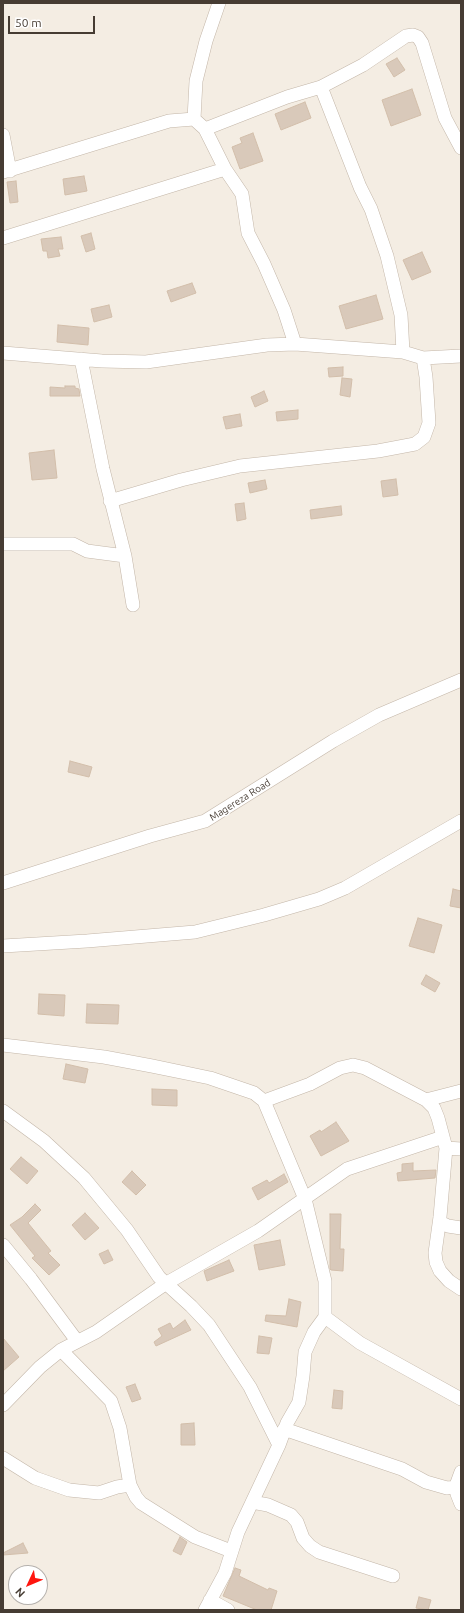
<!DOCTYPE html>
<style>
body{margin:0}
#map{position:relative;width:464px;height:1613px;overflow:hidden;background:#f4ede3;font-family:Ubuntu,sans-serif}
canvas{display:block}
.frame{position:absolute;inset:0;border:4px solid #463c33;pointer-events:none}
.north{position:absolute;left:8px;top:1565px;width:40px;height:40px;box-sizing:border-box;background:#fff;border:1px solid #b5b1ad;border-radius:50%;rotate:226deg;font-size:11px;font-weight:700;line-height:16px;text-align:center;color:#463c33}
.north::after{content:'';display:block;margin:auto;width:14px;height:18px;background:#ff160f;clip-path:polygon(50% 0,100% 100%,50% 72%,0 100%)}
.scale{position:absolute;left:8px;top:16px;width:87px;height:18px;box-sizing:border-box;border:2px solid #463c33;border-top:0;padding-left:5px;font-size:12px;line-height:14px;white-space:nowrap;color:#463c33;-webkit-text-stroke:3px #fff;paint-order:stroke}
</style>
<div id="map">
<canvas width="464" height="1613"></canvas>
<div class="frame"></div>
<div class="north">N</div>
<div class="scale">50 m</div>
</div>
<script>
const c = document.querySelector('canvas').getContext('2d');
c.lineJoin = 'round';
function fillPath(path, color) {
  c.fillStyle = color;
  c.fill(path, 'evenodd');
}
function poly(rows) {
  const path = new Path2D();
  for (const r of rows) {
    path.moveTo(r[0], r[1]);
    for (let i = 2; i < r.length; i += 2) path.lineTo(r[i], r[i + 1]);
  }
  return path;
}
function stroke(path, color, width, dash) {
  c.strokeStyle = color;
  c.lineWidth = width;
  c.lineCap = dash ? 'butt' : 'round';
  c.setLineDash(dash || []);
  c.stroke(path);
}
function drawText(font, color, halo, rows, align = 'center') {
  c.font = font + ' Ubuntu,sans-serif';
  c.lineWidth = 3;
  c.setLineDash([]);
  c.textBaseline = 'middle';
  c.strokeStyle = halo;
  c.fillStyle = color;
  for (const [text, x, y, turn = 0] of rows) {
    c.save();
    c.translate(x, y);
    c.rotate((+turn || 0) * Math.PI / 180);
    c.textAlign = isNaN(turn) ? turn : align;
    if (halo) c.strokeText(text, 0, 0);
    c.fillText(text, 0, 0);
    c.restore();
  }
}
const building = poly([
 [397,58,405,70,394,77,386,64,397,58],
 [412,89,421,115,391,126,382,100,412,89],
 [305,102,311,118,281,130,275,114,305,102],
 [253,133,263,161,240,169,232,147,242,143,240,138,253,133],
 [84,176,87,191,65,195,63,179,84,176],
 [16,181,18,202,10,203,7,182,16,181],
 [91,233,95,249,86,252,81,236,91,233],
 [61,237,63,249,58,249,60,256,48,258,47,251,43,251,41,239,61,237],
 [422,252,431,272,412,280,403,260,422,252],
 [192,283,196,293,171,302,167,291,192,283],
 [376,295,383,319,346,329,339,306,376,295],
 [109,305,112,317,94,322,91,309,109,305],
 [58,325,89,328,88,345,57,342,58,325],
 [343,367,343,376,329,377,328,368,343,367],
 [342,378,352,379,350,397,340,395,342,378],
 [65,386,75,386,75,388,79,389,80,396,50,396,50,387,65,388,65,386],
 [264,391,268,401,255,407,251,397,264,391],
 [298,410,298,419,277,421,276,412,298,410],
 [240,414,242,426,226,429,223,417,240,414],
 [54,450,57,478,32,480,29,453,54,450],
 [396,479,398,495,383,497,381,481,396,479],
 [265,480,267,489,250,493,248,483,265,480],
 [244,503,246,519,237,521,235,504,244,503],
 [341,506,342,515,311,519,310,510,341,506],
 [70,761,92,767,89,777,68,772,70,761],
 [453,889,461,891,461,908,450,906,453,889],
 [418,918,442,925,434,953,409,946,418,918],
 [426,975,440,983,435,992,421,984,426,975],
 [39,994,65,995,64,1016,38,1014,39,994],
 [87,1004,119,1005,118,1024,86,1023,87,1004],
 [66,1064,88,1069,85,1083,63,1079,66,1064],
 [152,1089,177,1090,177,1106,152,1105,152,1089],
 [336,1122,349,1141,321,1156,310,1136,320,1130,321,1132,336,1122],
 [21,1157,38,1171,27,1184,10,1169,21,1157],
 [413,1163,413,1171,436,1170,435,1178,398,1181,397,1173,402,1172,402,1164,413,1163],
 [132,1171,146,1185,136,1195,122,1182,132,1171],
 [284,1174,288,1182,258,1200,252,1188,267,1180,269,1183,284,1174],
 [35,1204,41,1210,28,1223,51,1251,48,1253,60,1265,49,1275,32,1258,35,1256,10,1225,22,1217,35,1204],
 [85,1213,99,1228,85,1240,72,1225,85,1213],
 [330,1214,341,1214,340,1249,344,1249,343,1271,331,1270,330,1269,330,1214],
 [280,1240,285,1265,259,1270,254,1245,280,1240],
 [108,1250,113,1260,104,1264,99,1254,108,1250],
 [229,1260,234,1271,207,1281,204,1271,229,1260],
 [289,1299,301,1302,297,1327,265,1321,266,1315,286,1316,289,1299],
 [185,1320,191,1330,156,1346,154,1342,162,1336,158,1329,170,1323,173,1329,185,1320],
 [259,1336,272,1338,269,1354,257,1353,259,1336],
 [3,1338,19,1357,3,1371,3,1338],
 [135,1384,141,1399,132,1402,126,1387,135,1384],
 [334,1390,343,1391,342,1409,332,1408,334,1390],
 [194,1423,195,1445,181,1445,181,1424,194,1423],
 [180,1537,187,1542,181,1555,173,1551,180,1537],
 [23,1543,28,1553,3,1555,3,1553,23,1543],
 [235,1568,241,1570,239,1576,268,1590,269,1588,277,1591,271,1610,257,1610,223,1596,235,1568],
 [419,1597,431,1600,428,1610,416,1608,419,1597]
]);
const minor = poly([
 [321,87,360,187,371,209,387,256,401,315,403,352],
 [194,119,196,81,206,41,219,3],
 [205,129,287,97,321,87,363,65,406,36,413,35,418,37,422,43,445,118,461,148],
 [3,135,10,171],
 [3,172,169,121,194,119,205,129,225,169,242,194,248,233,264,264,284,310,295,344],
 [3,238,225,169],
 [3,353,102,361,146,362,267,345,295,344,403,352,423,358,461,356],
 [81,359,103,469,125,556,133,605],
 [110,501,181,480,240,466,378,451,415,444,424,437,429,423,426,377,423,358],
 [3,544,73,544,87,551,125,556],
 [3,883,150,836,205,821,333,741,379,715,461,680],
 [3,946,87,941,195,932,264,915,319,899,345,888,461,821],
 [3,1045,104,1057,152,1066,210,1078,254,1093,264,1101,305,1199,325,1281,325,1317,314,1332,305,1352,303,1376,299,1402,287,1423,279,1445,238,1532,225,1573,205,1610],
 [426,1100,461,1091],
 [264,1101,310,1084,340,1068,353,1065,365,1068,426,1100,434,1108,438,1118,446,1148,440,1217,435,1253,436,1262,440,1271,449,1281,461,1289],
 [3,1111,44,1141,84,1178,127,1230,159,1277,191,1306,209,1325,250,1387,279,1445],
 [446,1148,461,1149],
 [440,1222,448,1226,461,1228],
 [3,1245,31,1279,77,1341],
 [325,1317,360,1343,461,1399],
 [61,1350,111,1401,120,1428,130,1485,136,1497,141,1503,195,1537,231,1551],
 [3,1405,40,1367,61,1350,96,1332,165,1284,258,1231,347,1169,443,1137],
 [284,1429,402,1469,426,1482,447,1488,457,1487],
 [3,1458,35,1478,69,1490,99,1493,117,1487,130,1485],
 [461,1472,457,1483,457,1494,461,1504],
 [252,1502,268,1505,291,1515,297,1522,303,1538,310,1546,319,1552,393,1576],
 [210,1600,228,1610]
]);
const streetNames = [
 ["Magereza Road",240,800,-32]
];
fillPath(building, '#d9c9ba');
stroke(building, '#d2beaa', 1);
stroke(minor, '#c3b6a8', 14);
stroke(minor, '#fff', 13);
drawText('10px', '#463c33', '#fff', streetNames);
</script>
